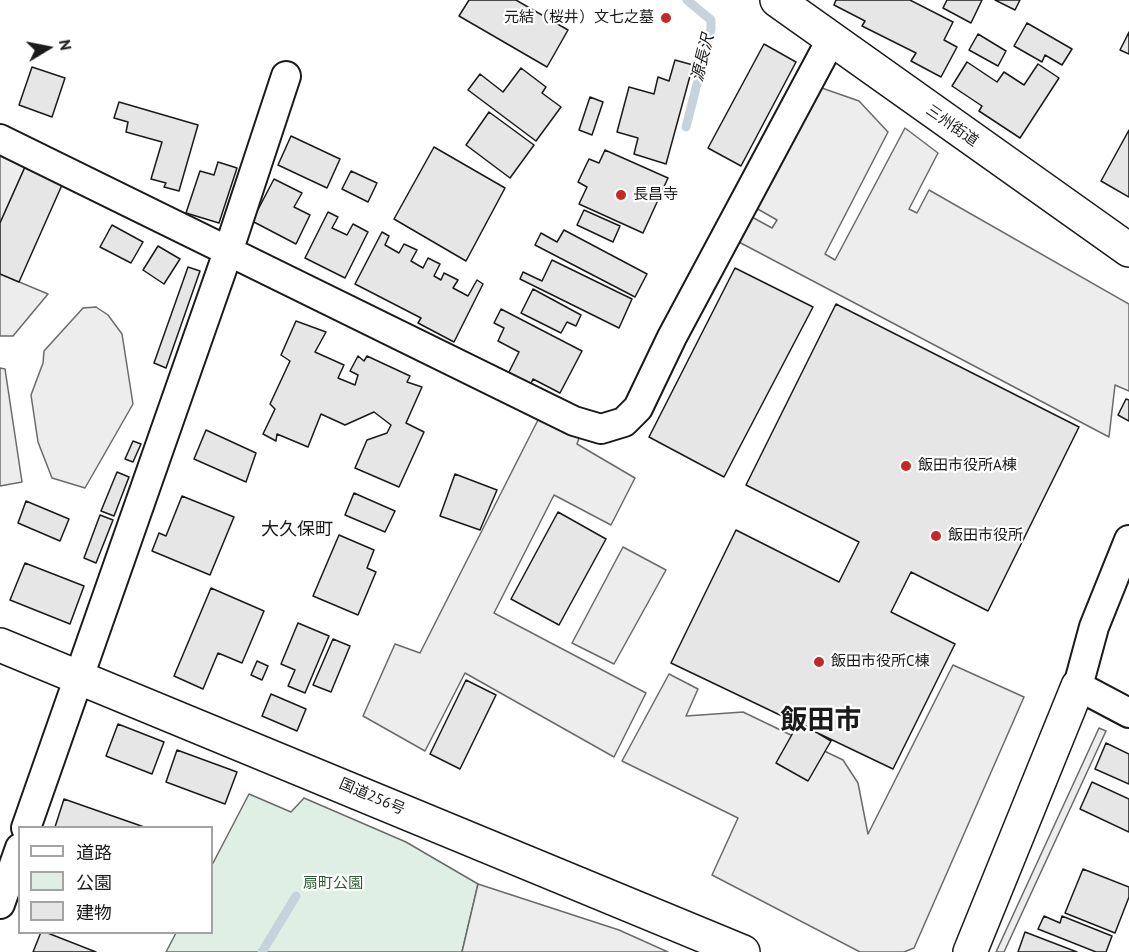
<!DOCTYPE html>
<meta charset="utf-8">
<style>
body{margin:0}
#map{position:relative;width:1129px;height:952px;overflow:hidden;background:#fff;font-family:"PT Sans","Noto Sans JP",sans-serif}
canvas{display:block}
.legend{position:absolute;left:18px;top:826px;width:195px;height:108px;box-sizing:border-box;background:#fff;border:2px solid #a3a3a3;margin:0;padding:8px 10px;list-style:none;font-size:18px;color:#1a1a1a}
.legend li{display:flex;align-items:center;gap:12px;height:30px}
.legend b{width:30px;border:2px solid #a3a3a3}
.north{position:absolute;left:18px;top:18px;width:60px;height:60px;-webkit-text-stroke:4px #fff;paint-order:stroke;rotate:80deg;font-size:16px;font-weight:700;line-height:24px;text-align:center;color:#1a1a1a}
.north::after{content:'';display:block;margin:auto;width:21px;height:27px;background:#1a1a1a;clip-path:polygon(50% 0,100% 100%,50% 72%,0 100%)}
</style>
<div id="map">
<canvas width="1129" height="952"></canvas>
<ul class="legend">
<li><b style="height:8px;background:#fff"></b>道路</li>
<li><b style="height:16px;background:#e0efe3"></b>公園</li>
<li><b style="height:16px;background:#e6e6e6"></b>建物</li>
</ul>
<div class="north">N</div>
</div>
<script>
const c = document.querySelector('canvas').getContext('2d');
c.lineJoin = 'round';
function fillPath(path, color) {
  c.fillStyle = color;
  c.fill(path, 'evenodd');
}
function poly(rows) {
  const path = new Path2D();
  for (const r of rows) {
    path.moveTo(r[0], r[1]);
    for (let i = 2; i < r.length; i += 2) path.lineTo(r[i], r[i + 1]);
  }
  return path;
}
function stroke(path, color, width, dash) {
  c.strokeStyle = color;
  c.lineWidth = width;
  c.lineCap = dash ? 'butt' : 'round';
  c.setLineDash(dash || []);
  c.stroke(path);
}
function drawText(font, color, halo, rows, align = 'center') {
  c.font = font + ' "PT Sans","Noto Sans JP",sans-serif';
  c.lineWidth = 4.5;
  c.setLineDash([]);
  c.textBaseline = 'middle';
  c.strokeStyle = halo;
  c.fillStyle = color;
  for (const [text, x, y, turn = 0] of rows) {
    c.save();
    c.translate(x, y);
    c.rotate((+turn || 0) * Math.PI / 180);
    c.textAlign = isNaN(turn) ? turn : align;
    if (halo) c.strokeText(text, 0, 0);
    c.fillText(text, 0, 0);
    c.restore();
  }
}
const green = poly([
 [249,794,291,812,304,798,406,842,478,884,462,952,166,952,176,933,212,932,212,865,249,794]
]);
const parking = poly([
 [819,87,859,101,888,132,825,254,835,260,905,128,938,153,909,209,917,213,929,190,1129,304,1129,391,1115,385,1109,437,737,241,752,217,772,228,777,220,756,208,819,87],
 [0,154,25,167,0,223,0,154],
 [0,274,48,294,13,336,0,336,0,274],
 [96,307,108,315,122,334,133,404,85,488,52,478,38,442,31,395,43,363,44,351,83,308,96,307],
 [0,368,5,369,22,482,0,486,0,368],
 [541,414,581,432,577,444,635,478,611,525,554,495,494,613,646,693,614,757,465,673,425,751,363,716,395,644,420,653,541,414],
 [623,547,666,570,614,664,572,643,623,547],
 [953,665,1024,697,914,948,904,952,860,952,712,875,738,818,622,761,669,674,698,689,686,716,743,712,843,760,858,783,868,834,953,665],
 [1099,728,1106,731,1004,952,996,952,1099,728],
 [478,884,619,930,668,952,462,952,478,884]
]);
const stream = poly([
 [686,127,711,29,711,20,687,0],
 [262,952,296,896]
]);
const building = poly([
 [469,0,516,0,568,30,547,67,459,16,469,0],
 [836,0,910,0,953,22,944,40,957,47,941,77,911,61,916,53,862,26,865,21,834,5,836,0],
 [947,0,982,0,971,23,943,8,947,0],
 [995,0,1020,0,1015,10,995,0],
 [1027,23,1072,49,1062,65,1045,55,1042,62,1014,46,1027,23],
 [1129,32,1129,54,1120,50,1129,32],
 [978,34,1006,51,998,66,969,50,978,34],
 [764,44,796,62,741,166,708,148,764,44],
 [675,60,693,65,666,164,634,154,638,138,617,132,629,87,654,94,658,77,669,81,675,60],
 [967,62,997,82,1004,72,1024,85,1038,64,1059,78,1020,138,979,111,982,106,952,86,967,62],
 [32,67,65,78,52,117,19,105,32,67],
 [521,68,546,87,542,93,561,107,536,141,468,90,480,74,503,92,521,68],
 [590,97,603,102,592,135,579,130,590,97],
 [119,102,198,125,179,191,164,187,166,183,151,179,162,142,126,132,128,122,114,118,119,102],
 [489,112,534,145,510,178,466,145,489,112],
 [1129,130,1129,197,1101,181,1129,130],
 [291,136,340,159,327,188,278,165,291,136],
 [434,147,505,188,466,261,394,219,434,147],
 [605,150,668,178,643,233,579,204,587,187,578,182,589,159,599,163,605,150],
 [218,162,237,168,219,223,186,213,200,171,214,175,218,162],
 [25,167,62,185,19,282,0,274,0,223,25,167],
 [351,171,377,183,368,202,342,189,351,171],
 [274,179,302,193,294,207,310,215,296,244,252,221,274,179],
 [584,210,620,226,613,242,577,225,584,210],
 [328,212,338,217,332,228,347,235,353,224,368,232,345,278,305,258,328,212],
 [112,225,143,242,131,263,100,247,112,225],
 [564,230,647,274,635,297,535,245,541,233,557,242,564,230],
 [382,232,389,236,385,245,399,253,404,244,417,250,411,261,423,268,428,258,440,264,434,276,441,280,444,273,458,280,453,288,468,296,477,280,483,284,454,342,418,323,421,318,355,284,382,232],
 [158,246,180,259,164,284,143,270,158,246],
 [552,260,632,299,619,328,520,279,523,272,542,281,552,260],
 [188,267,200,271,166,368,154,363,188,267],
 [735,268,813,307,724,477,649,437,735,268],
 [533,289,581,315,576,326,567,322,561,333,521,313,533,289],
 [836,304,1079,427,988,611,911,572,891,612,955,644,893,769,671,663,736,530,839,582,859,542,746,485,836,304],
 [501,309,582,351,560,393,533,379,529,388,507,376,519,352,498,341,504,328,494,323,501,309],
 [296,321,326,332,315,352,344,365,338,378,355,385,358,375,350,371,358,356,364,361,367,356,410,376,407,382,422,387,406,423,424,432,399,487,355,468,367,440,387,433,391,425,374,412,345,425,321,414,308,447,277,434,276,441,263,434,275,409,270,404,290,361,281,355,296,321],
 [1126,399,1129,400,1129,421,1118,415,1126,399],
 [206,430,256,453,246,482,194,459,206,430],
 [133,441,141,444,133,462,125,459,133,441],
 [117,472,129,477,114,516,101,511,117,472],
 [455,474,497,490,480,530,440,516,455,474],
 [354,493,395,511,385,532,345,515,354,493],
 [182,496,234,517,210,575,152,551,159,533,166,536,182,496],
 [26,501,69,519,60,541,18,523,26,501],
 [558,512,606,539,559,625,511,599,558,512],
 [100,515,113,520,96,563,84,558,100,515],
 [339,535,374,550,367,568,376,572,358,615,313,596,339,535],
 [25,563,84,586,70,624,10,600,25,563],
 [211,588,264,611,242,663,218,653,203,689,174,676,211,588],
 [298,623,329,636,305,693,288,686,295,670,281,664,298,623],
 [333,639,350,646,331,692,313,685,333,639],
 [257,661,268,666,262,680,251,675,257,661],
 [466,680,496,695,460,769,430,754,466,680],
 [271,694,306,709,297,731,262,716,271,694],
 [799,722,831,741,808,781,776,763,799,722],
 [118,724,164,742,152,774,106,756,118,724],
 [1106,743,1129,754,1129,784,1095,769,1106,743],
 [177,750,237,772,225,804,166,782,177,750],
 [1092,782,1129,799,1129,832,1080,809,1092,782],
 [64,799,147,828,57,828,55,827,64,799],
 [1083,869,1129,887,1129,897,1115,933,1065,913,1083,869],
 [1044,916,1060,923,1062,916,1112,936,1106,952,1096,952,1038,929,1044,916],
 [41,932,45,932,96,952,33,952,41,932],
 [1025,932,1077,952,1018,952,1025,932]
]);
const street = poly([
 [0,139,574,421,601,429,624,422,638,408,672,337,831,40],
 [1129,540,1094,627,1078,686,1129,713],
 [26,828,228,252,286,76],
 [0,904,20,848]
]);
const secondary = poly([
 [777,0,1129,250],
 [970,952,1078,686]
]);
const highway = poly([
 [0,645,743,952]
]);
const markers = [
 [666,18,6,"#c62828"],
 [621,195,6,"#c62828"],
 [906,466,6,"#c62828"],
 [936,536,6,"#c62828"],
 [819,662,6,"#c62828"]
];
const poiNames = [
 ["元結（桜井）文七之墓",654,18,"right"],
 ["長昌寺",633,195],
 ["飯田市役所A棟",918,466],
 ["飯田市役所",948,536],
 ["飯田市役所C棟",831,662]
];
const streetNames = [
 ["三州街道",952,126,35],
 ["国道256号",372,797,23]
];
const parkNames = [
 ["扇町公園",333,884]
];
const waterNames = [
 ["源長沢",703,58,-76]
];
const quarterNames = [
 ["大久保町",297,530]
];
const townNames = [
 ["飯田市",821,721]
];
fillPath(green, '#e0efe3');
stroke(green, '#6a6a6a', 1.5);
fillPath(parking, '#ededed');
stroke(parking, '#6a6a6a', 1.5);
stroke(stream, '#c6d2dc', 9);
fillPath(building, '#e6e6e6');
stroke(building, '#1a1a1a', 1.5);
stroke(street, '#1a1a1a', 32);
stroke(secondary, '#1a1a1a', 36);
stroke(highway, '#1a1a1a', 36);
stroke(street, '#fff', 28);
stroke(secondary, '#fff', 33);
stroke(highway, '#fff', 33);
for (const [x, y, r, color] of markers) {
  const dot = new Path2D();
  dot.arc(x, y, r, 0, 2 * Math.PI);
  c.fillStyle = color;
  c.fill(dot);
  stroke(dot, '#fff', 2);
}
drawText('15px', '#1a1a1a', '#fff', poiNames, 'left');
drawText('15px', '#1a1a1a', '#fff', streetNames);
drawText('15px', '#2b5a34', '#fff', parkNames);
drawText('italic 16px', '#1a1a1a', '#fff', waterNames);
drawText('18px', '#1a1a1a', '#fff', quarterNames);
drawText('bold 27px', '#1a1a1a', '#fff', townNames);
</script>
